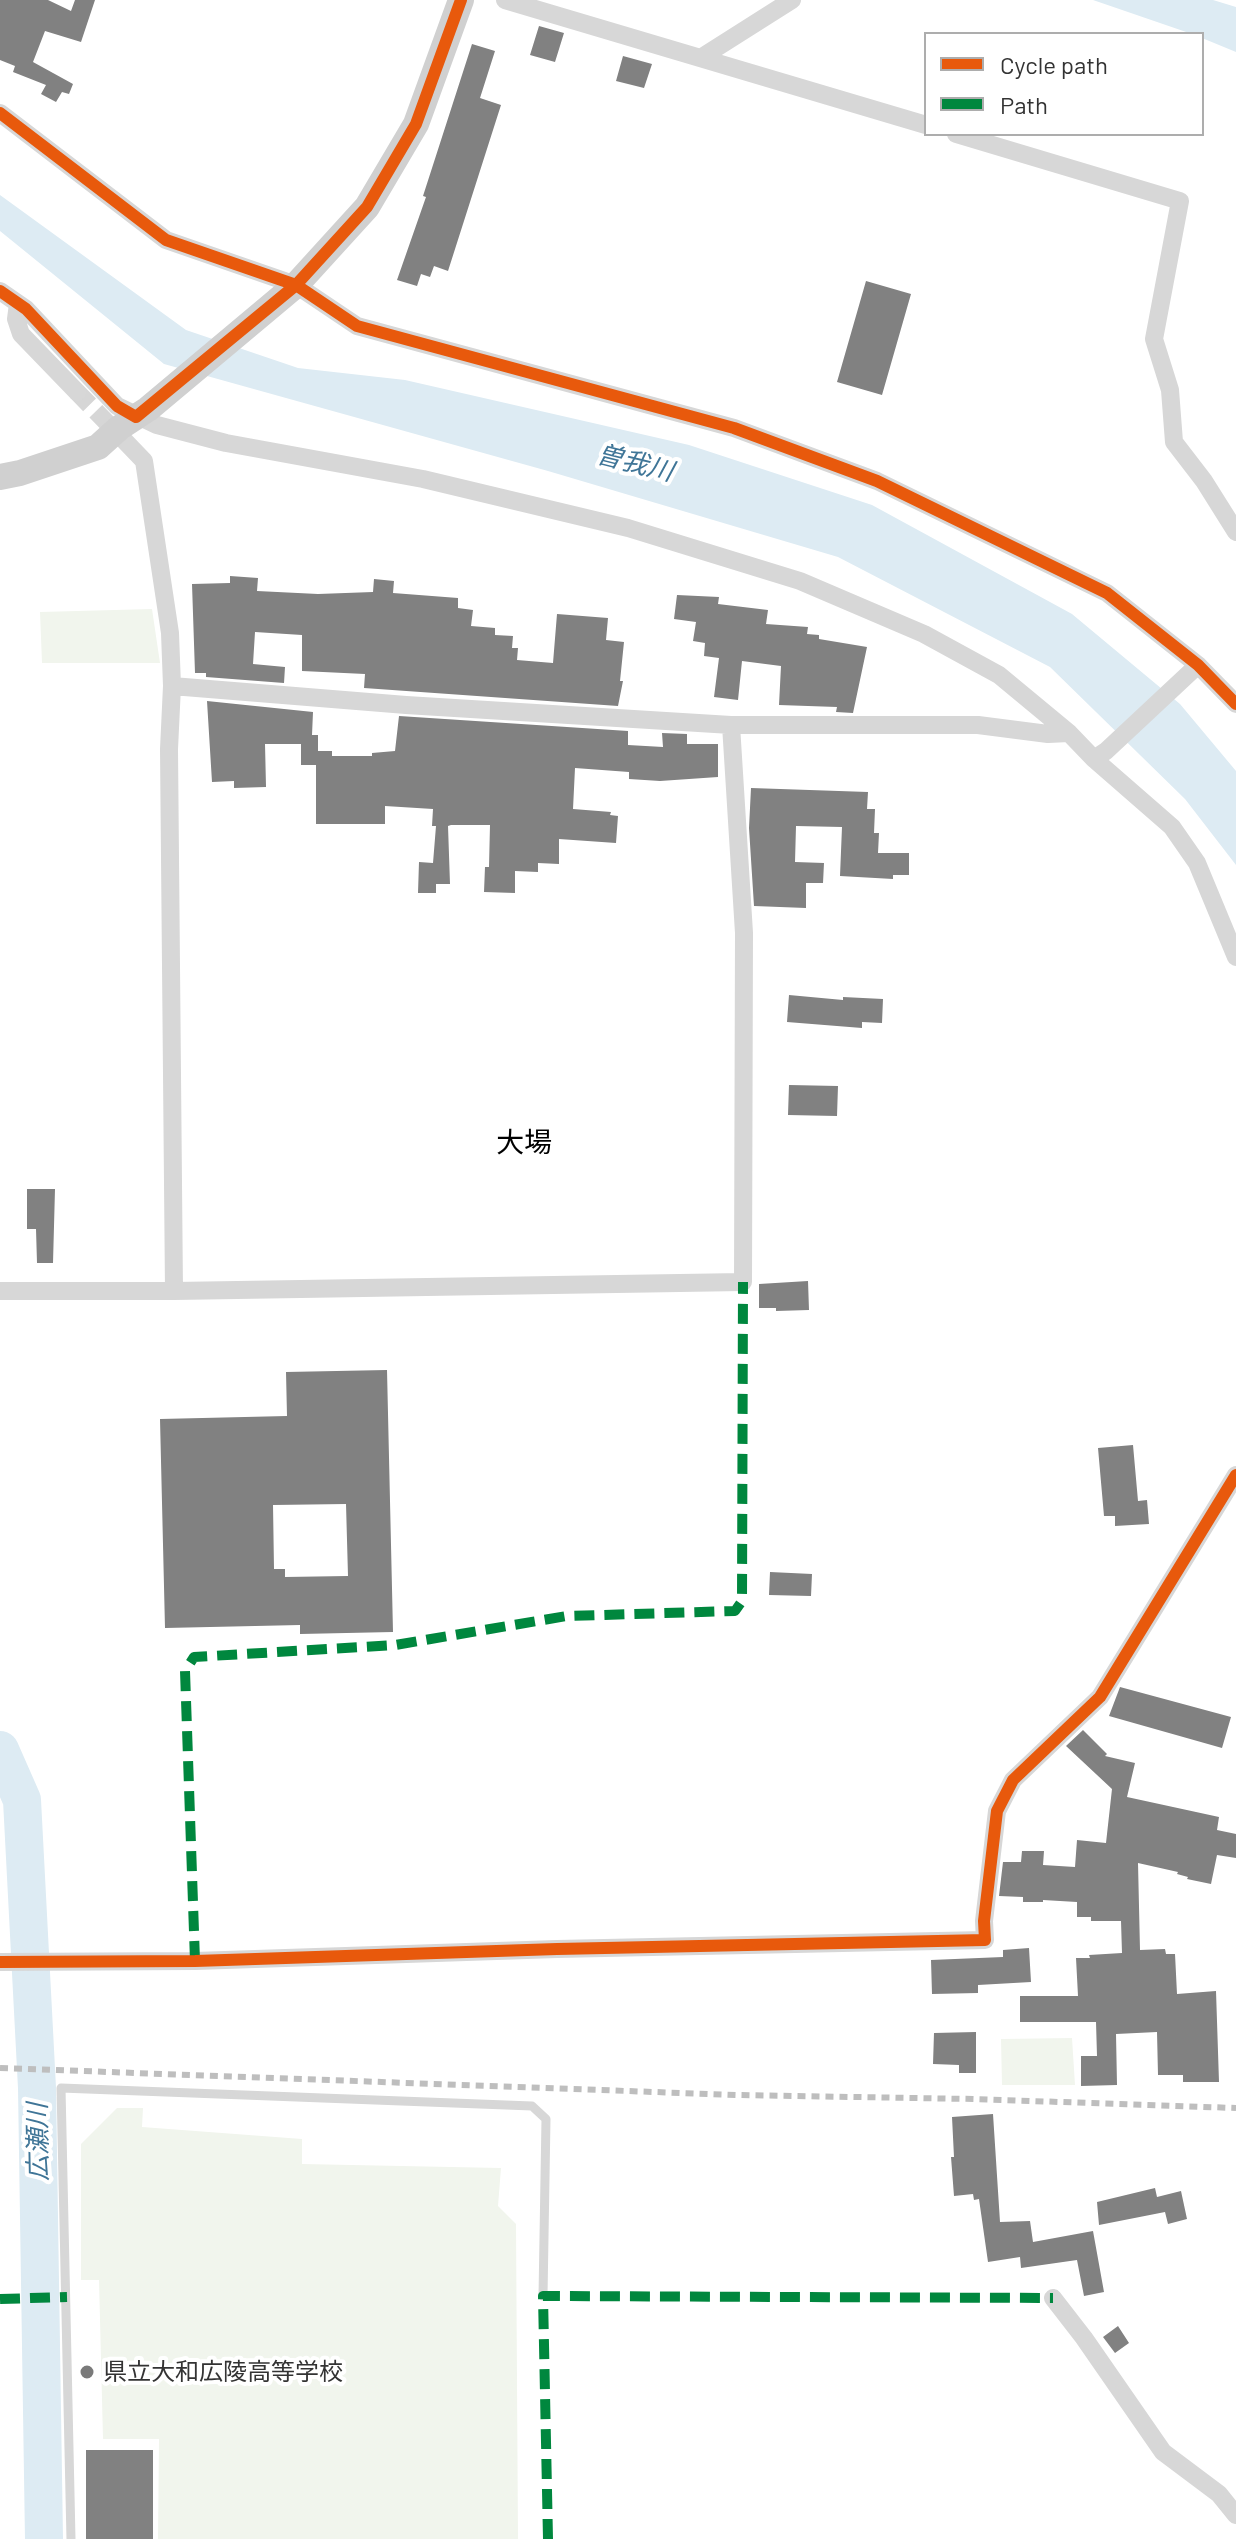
<!DOCTYPE html>
<meta charset="utf-8">
<style>
body{margin:0}
#map{position:relative;width:1236px;height:2539px;overflow:hidden;background:#fff;font-family:Barlow,sans-serif}
canvas{display:block}
.legend{position:absolute;left:924px;top:32px;width:280px;height:104px;box-sizing:border-box;background:#fff;border:2px solid #adadad;margin:0;padding:10px 14px;list-style:none;font-size:24px;color:#333}
.legend li{display:flex;align-items:center;gap:16px;height:40px}
.legend b{width:40px;border:2px solid #adadad}
</style>
<div id="map">
<canvas width="1236" height="2539"></canvas>
<ul class="legend">
<li><b style="height:10px;background:#e8590c"></b>Cycle path</li>
<li><b style="height:10px;background:#00873e"></b>Path</li>
</ul>
</div>
<script>
const c = document.querySelector('canvas').getContext('2d');
c.lineJoin = 'round';
function fillPath(path, color) {
  c.fillStyle = color;
  c.fill(path, 'evenodd');
}
function poly(rows) {
  const path = new Path2D();
  for (const r of rows) {
    path.moveTo(r[0], r[1]);
    for (let i = 2; i < r.length; i += 2) path.lineTo(r[i], r[i + 1]);
  }
  return path;
}
function stroke(path, color, width, dash) {
  c.strokeStyle = color;
  c.lineWidth = width;
  c.lineCap = dash ? 'butt' : 'round';
  c.setLineDash(dash || []);
  c.stroke(path);
}
function drawText(font, color, halo, rows, align = 'center') {
  c.font = font + ' Barlow,"Noto Sans JP",sans-serif';
  c.lineWidth = 8;
  c.setLineDash([]);
  c.textBaseline = 'middle';
  c.strokeStyle = halo;
  c.fillStyle = color;
  for (const [text, x, y, turn = 0] of rows) {
    c.save();
    c.translate(x, y);
    c.rotate((+turn || 0) * Math.PI / 180);
    c.textAlign = isNaN(turn) ? turn : align;
    if (halo) c.strokeText(text, 0, 0);
    c.fillText(text, 0, 0);
    c.restore();
  }
}
const green = poly([
 [152,609,160,663,42,663,40,612],
 [1072,2038,1075,2085,1002,2085,1001,2039],
 [117,2108,143,2108,142,2127,302,2139,302,2164,501,2168,498,2206,516,2224,518,2539,158,2539,159,2439,103,2439,99,2280,81,2280,81,2144]
]);
const water = poly([
 [1093,0,1213,0,1236,7,1236,52,1202,38,1202,34,1192,34],
 [0,195,186,330,298,368,405,380,689,445,872,505,1072,614,1180,704,1236,771,1236,865,1185,799,1050,667,838,557,548,471,164,364,0,231]
]);
const river = poly([
 [0,1750,22,1800,37,2088,44,2539]
]);
const building = poly([
 [0,0,48,0,71,11,75,0,95,0,81,42,45,31,33,62,73,84,69,94,62,92,56,102,41,94,46,85,13,72,15,66,0,60],
 [539,26,564,33,555,62,530,55],
 [472,44,495,51,480,98,501,105,448,271,434,266,430,277,421,274,417,286,397,280,426,197,423,196],
 [623,56,652,64,644,88,616,81],
 [866,281,911,294,882,395,837,382],
 [230,576,258,578,257,591,318,594,373,592,374,579,394,581,393,593,458,598,458,608,473,610,471,626,495,628,495,635,513,636,512,648,518,648,517,660,553,663,557,614,608,618,606,640,624,642,620,681,623,681,618,706,364,688,365,674,302,671,302,635,255,632,253,664,285,667,284,683,206,677,206,673,195,673,192,584,230,583],
 [677,595,719,597,718,604,768,610,766,624,808,627,807,634,819,635,819,639,867,647,853,713,836,712,837,707,779,705,781,666,742,661,738,700,714,697,719,658,704,656,705,643,693,641,696,622,674,619],
 [207,701,313,712,312,735,318,735,318,751,332,751,332,756,372,756,372,753,395,751,399,716,628,731,628,745,663,747,662,733,687,734,687,744,718,744,718,777,660,781,629,779,629,772,575,768,573,809,611,812,610,815,618,816,616,843,559,839,559,864,538,863,538,872,515,871,515,893,484,892,485,867,489,867,490,825,451,825,448,826,450,884,436,884,436,893,418,893,419,862,433,863,436,826,432,826,433,809,385,806,385,824,316,824,316,765,301,765,301,744,265,744,266,787,234,788,234,781,212,782],
 [751,788,868,792,867,809,875,809,874,833,879,833,878,853,909,853,909,875,893,875,893,879,840,876,842,827,796,826,795,862,824,863,823,883,806,883,806,908,754,906,749,828],
 [789,995,843,1000,843,997,883,999,882,1023,862,1022,862,1028,787,1022],
 [789,1085,838,1086,837,1116,788,1115],
 [27,1189,55,1189,53,1263,37,1263,36,1229,27,1229],
 [808,1281,809,1310,776,1311,776,1308,759,1308,759,1284],
 [387,1370,393,1632,300,1634,300,1625,165,1628,160,1419,287,1416,286,1372],
 [346,1504,348,1576,285,1577,285,1569,274,1569,273,1505],
 [1133,1445,1138,1501,1147,1500,1149,1524,1115,1526,1115,1516,1104,1516,1098,1448],
 [770,1572,812,1574,811,1596,769,1595],
 [1120,1687,1231,1717,1222,1748,1109,1716],
 [1083,1730,1107,1754,1105,1756,1135,1763,1127,1797,1219,1817,1217,1830,1236,1834,1236,1858,1217,1855,1211,1884,1187,1879,1188,1877,1177,1874,1178,1872,1138,1863,1140,1950,1165,1949,1166,1954,1175,1954,1177,1994,1216,1991,1219,2082,1183,2082,1183,2075,1158,2075,1157,2032,1116,2034,1117,2085,1081,2086,1081,2056,1097,2056,1096,2022,1020,2022,1020,1996,1078,1996,1076,1958,1090,1958,1089,1955,1122,1953,1121,1921,1091,1921,1091,1917,1077,1917,1077,1902,1043,1900,1043,1902,1023,1902,1023,1897,999,1896,1003,1862,1021,1862,1022,1851,1044,1851,1043,1865,1075,1867,1077,1840,1106,1843,1112,1789,1066,1746],
 [1029,1948,1031,1982,978,1985,978,1993,932,1994,931,1960,1003,1957,1003,1950],
 [976,2032,976,2073,959,2073,959,2065,933,2064,934,2033],
 [993,2114,1000,2222,1030,2221,1033,2242,1093,2231,1104,2292,1084,2296,1077,2260,1021,2268,1020,2257,988,2262,979,2199,974,2200,973,2194,954,2196,951,2157,954,2157,952,2117],
 [1155,2188,1157,2197,1181,2191,1187,2219,1168,2224,1165,2212,1099,2225,1097,2202],
 [1118,2326,1129,2343,1115,2353,1103,2337],
 [86,2450,153,2450,153,2539,86,2539]
]);
const streetTunnel = poly([
 [77,392,120,436]
]);
const lane = poly([
 [71,2539,61,2088,532,2106,546,2119,543,2296]
]);
const street = poly([
 [505,0,926,125],
 [702,57,792,0],
 [0,113,166,240,296,285,357,326,734,428,877,481,1107,593,1198,665,1236,704],
 [956,134,1180,201,1154,339,1170,390,1174,442,1204,481,1236,532],
 [0,291,26,309,117,406,157,425,226,443,423,479,628,528,800,581,924,634,999,675,1069,733,1094,759,1172,827,1197,863,1236,957],
 [18,304,16,319,21,334,77,392],
 [120,436,144,461,170,633,172,686,169,749,174,1291],
 [172,686,406,705,731,725,978,725,1048,734,1069,733],
 [1094,759,1106,751,1198,665],
 [0,1291,174,1291,743,1282,744,933,731,725],
 [0,1962,195,1961,557,1949,985,1940,984,1921,997,1811,1013,1780,1100,1697,1236,1475],
 [1053,2298,1084,2338,1163,2452,1219,2494,1236,2515]
]);
const secondary = poly([
 [0,477,20,473,98,447,119,428,148,409,296,285,367,207,416,124,461,0]
]);
const rail = poly([
 [0,2068,736,2095,973,2099,1236,2108]
]);
const quiet = poly([
 [195,1961,185,1671,194,1657,395,1645,567,1616,735,1611,742,1601,743,1282],
 [0,2299,67,2297],
 [548,2539,543,2296,1053,2298]
]);
const cycleway = poly([
 [0,113,166,240,296,285,357,326,734,428,877,481,1107,593,1198,665,1236,704],
 [0,291,26,309,117,406,136,417,296,285,367,207,416,124,461,0],
 [0,1962,195,1961,557,1949,985,1940,984,1921,997,1811,1013,1780,1100,1697,1236,1475]
]);
const markers = [
 [87,2372,8,"#7a7a7a"]
];
const poiNames = [
 ["県立大和広陵高等学校",103,2372]
];
const waterNames = [
 ["曽我川",635,463,14],
 ["広瀬川",38,2142,-91]
];
const quarterNames = [
 ["大場",524,1143]
];
fillPath(green, '#f1f5ed');
fillPath(water, '#ddebf3');
stroke(river, '#ddebf3', 38);
fillPath(building, '#818181');
stroke(streetTunnel, '#d6d6d6', 18, [18, 9]);
stroke(lane, '#d7d7d7', 9);
stroke(street, '#d7d7d7', 18);
stroke(secondary, '#d0d0d0', 26);
stroke(rail, '#bebebe', 6, [8, 6]);
stroke(quiet, '#00873e', 10, [20, 10]);
stroke(cycleway, '#e8590c', 12);
for (const [x, y, r, color] of markers) {
  const dot = new Path2D();
  dot.arc(x, y, r, 0, 2 * Math.PI);
  c.fillStyle = color;
  c.fill(dot);
  stroke(dot, '#fff', 3);
}
drawText('24px', '#333', '#fff', poiNames, 'left');
drawText('italic 26px', '#3f7597', '#fff', waterNames);
drawText('28px', '#000', '#fff', quarterNames);
</script>
